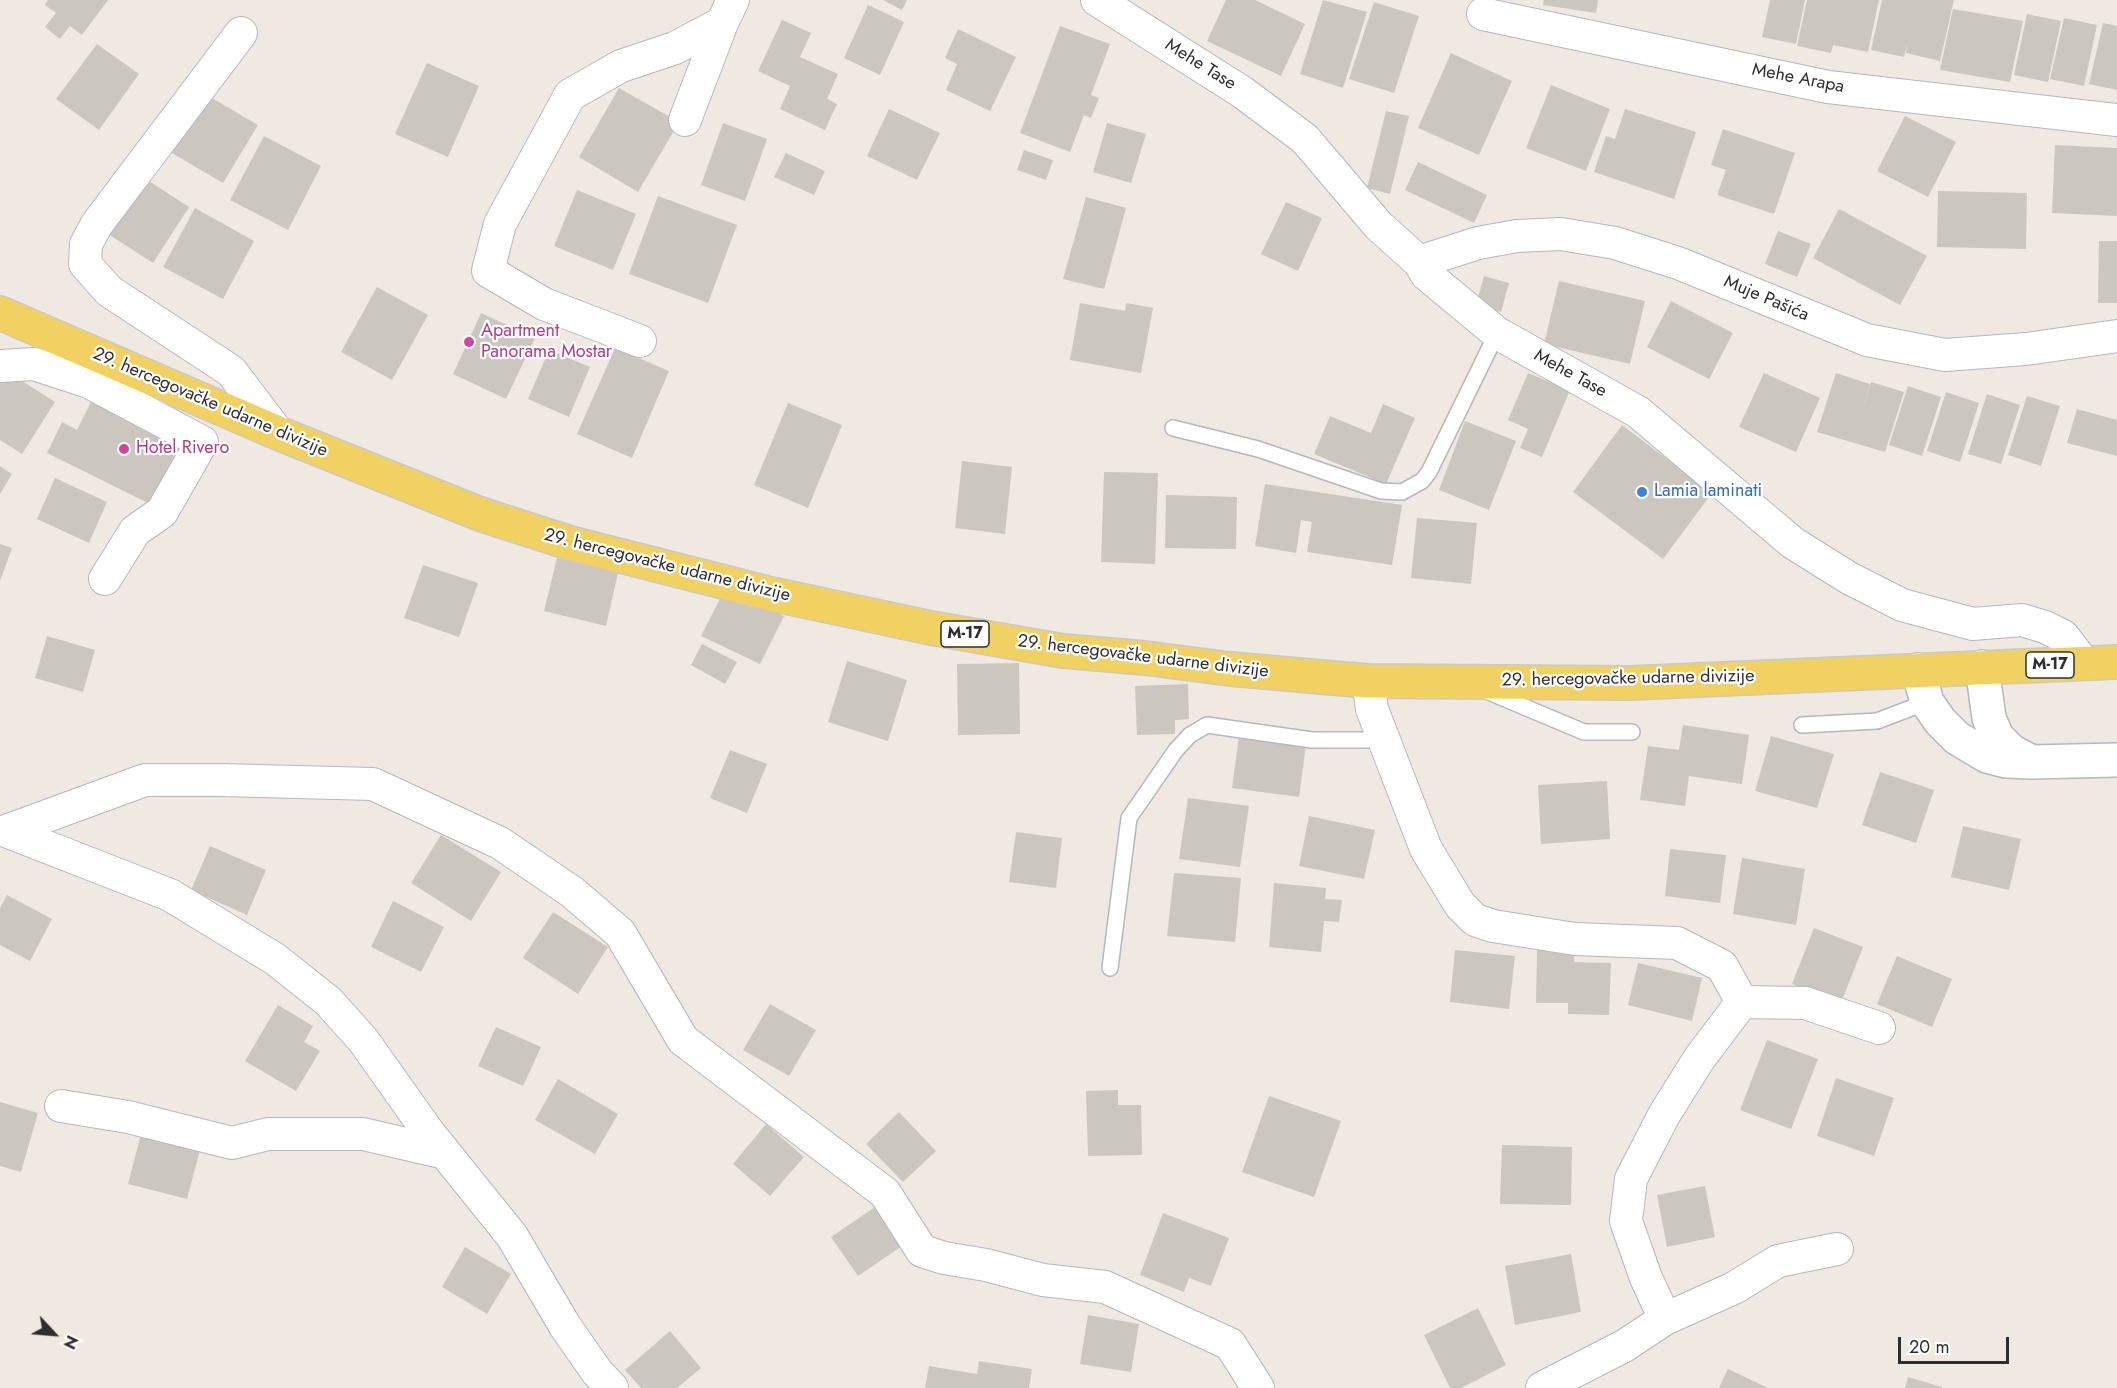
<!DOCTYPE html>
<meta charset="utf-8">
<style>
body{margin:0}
#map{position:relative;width:2117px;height:1388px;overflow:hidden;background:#efe9e1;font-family:Jost,sans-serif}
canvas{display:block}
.north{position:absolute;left:24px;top:1304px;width:60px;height:60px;-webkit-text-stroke:4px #fff;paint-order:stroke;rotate:116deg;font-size:16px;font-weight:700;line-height:24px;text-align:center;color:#2e2e2e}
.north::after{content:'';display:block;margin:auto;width:21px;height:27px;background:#2e2e2e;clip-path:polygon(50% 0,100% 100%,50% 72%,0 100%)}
.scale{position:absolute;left:1898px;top:1337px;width:111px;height:27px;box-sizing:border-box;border:3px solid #2e2e2e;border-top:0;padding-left:8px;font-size:18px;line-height:21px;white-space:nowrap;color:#2e2e2e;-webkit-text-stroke:4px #fff;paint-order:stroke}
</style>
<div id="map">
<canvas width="2117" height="1388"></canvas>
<div class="north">N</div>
<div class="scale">20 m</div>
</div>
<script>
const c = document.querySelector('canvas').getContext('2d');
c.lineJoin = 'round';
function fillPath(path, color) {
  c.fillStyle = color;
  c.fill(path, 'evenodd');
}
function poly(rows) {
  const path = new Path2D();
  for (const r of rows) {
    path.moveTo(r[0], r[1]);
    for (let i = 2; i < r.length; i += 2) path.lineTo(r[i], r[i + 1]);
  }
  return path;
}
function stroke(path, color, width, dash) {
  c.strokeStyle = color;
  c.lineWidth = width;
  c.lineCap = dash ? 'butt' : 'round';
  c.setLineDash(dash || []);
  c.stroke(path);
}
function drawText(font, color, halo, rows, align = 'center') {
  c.font = font + ' Jost,sans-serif';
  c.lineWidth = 4.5;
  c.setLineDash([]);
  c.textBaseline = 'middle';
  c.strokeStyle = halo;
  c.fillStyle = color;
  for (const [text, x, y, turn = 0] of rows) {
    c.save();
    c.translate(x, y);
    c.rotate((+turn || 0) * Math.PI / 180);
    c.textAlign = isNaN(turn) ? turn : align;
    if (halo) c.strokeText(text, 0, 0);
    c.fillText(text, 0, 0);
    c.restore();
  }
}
const building = poly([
 [48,0,108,0,82,35,70,26,60,39,45,27,56,13,45,5],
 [883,0,907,0,902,10],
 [1226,0,1255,0,1305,24,1281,76,1207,41],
 [1323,0,1367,12,1343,88,1300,74],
 [1544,0,1598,0,1596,13,1543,5],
 [1770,0,1805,0,1796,44,1762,37],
 [1807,0,1879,0,1868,52,1833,45,1831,53,1797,46],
 [1882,0,1954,0,1940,61,1906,53,1907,44,1904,57,1871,50],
 [1374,2,1419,16,1394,93,1349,79],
 [868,5,904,22,880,75,844,58],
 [1953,9,2023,21,2010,82,1940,70],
 [2027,14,2061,21,2048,82,2014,75],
 [2064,18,2097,25,2084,86,2050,79],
 [782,20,811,33,800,57,838,74,827,99,837,104,825,130,780,109,790,86,758,71],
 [2103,23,2117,26,2117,90,2089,84],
 [1060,26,1110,44,1091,95,1099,98,1091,118,1084,115,1070,152,1020,133],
 [958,29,1016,57,990,111,946,90,957,64,945,58],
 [97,44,139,74,99,130,56,99],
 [1451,53,1512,81,1479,155,1418,128],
 [427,63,479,86,448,157,395,134],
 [1551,85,1610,109,1586,171,1526,148],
 [619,88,679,122,638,192,579,157],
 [200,91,258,125,223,183,165,149],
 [889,109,940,133,917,180,867,156],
 [1625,109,1696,132,1674,199,1594,172,1606,136,1615,139],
 [1386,111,1409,116,1390,194,1367,188],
 [1905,116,1956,142,1928,197,1877,171],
 [723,123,767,139,745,201,701,185],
 [1107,123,1146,134,1131,183,1093,172],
 [1723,129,1795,153,1774,214,1717,195,1726,170,1711,165],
 [264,136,321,166,288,230,230,200],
 [2055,145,2117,148,2117,216,2052,213],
 [1024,150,1053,160,1046,180,1017,170],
 [786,153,825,171,814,195,774,177],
 [1418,162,1487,195,1474,223,1405,190],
 [141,176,189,207,153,263,105,232],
 [577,190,636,214,613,270,554,246],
 [1938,191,2027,193,2026,249,1937,247],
 [658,196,737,225,708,303,629,274],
 [1086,197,1126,208,1104,289,1063,279],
 [1286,202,1322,218,1298,271,1261,254],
 [195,208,254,241,223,299,163,267],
 [1839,209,1927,256,1900,305,1813,258],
 [1778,231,1811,244,1797,277,1765,264],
 [2099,241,2117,241,2117,303,2098,303],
 [1484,276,1509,283,1501,312,1476,305],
 [1559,281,1645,301,1630,364,1544,344],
 [377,287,428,315,392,380,341,352],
 [1671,301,1733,333,1709,379,1647,347],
 [1080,303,1125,311,1126,303,1153,308,1141,373,1070,360],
 [481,313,535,338,506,399,453,374],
 [615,348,669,371,632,458,577,434],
 [549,350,590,367,569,417,528,399],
 [8,372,55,402,22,454,0,440,0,384],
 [1528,373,1570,390,1542,457,1520,448,1528,429,1508,420],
 [1764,373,1820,398,1796,452,1739,427],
 [1836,373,1870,384,1861,414,1871,382,1904,392,1885,452,1817,432],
 [1908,386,1941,397,1922,456,1889,445],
 [1946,392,1979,403,1960,462,1927,451],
 [1987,394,2020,405,2001,464,1968,454],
 [2027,396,2060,406,2041,466,2008,455],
 [93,398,187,445,156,507,47,453,62,422,77,430],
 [788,403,842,425,808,508,754,485],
 [1383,404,1415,418,1386,484,1314,454,1330,416,1371,433],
 [2077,409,2117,420,2117,456,2067,443],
 [1465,421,1516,441,1489,510,1439,490],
 [1622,425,1712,493,1663,559,1573,492],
 [962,461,1012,467,1005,534,955,528],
 [0,466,12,474,0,494],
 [1104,472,1158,473,1155,564,1101,562],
 [55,478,107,502,89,543,37,519],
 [1265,484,1402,505,1392,565,1307,552,1312,522,1301,520,1296,553,1255,546],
 [1166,495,1237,497,1236,549,1165,548],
 [1417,518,1477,523,1471,584,1411,578],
 [0,544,12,548,0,581],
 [557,558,618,573,606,626,544,611],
 [423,565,478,583,459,637,404,618],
 [726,587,784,616,760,664,701,636],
 [47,636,95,650,83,692,35,678],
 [702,644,737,662,725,684,691,665],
 [847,661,907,680,888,741,828,722],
 [1019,663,1020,734,958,735,957,664],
 [1188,684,1189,719,1175,720,1175,734,1137,735,1135,686],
 [1683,725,1749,735,1742,784,1689,776,1685,806,1640,800,1648,746,1679,750],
 [1239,736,1306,745,1299,797,1232,788],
 [1771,736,1834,754,1817,808,1755,791],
 [730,750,767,764,747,813,710,798],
 [1880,772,1934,790,1916,843,1862,825],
 [1607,781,1610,839,1541,844,1538,785],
 [1188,798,1249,806,1240,867,1179,859],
 [1309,816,1375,830,1364,879,1299,866],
 [1963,826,2021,839,2009,890,1951,877],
 [1016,832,1062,838,1056,888,1009,882],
 [441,835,501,872,471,921,411,883],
 [210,846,266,870,247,915,191,890],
 [1670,849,1726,855,1720,903,1665,896],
 [1742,858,1805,869,1796,925,1733,914],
 [1174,873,1241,878,1235,942,1167,936],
 [1274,883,1326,888,1325,899,1342,900,1339,922,1324,921,1321,952,1269,947],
 [7,895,52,919,30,961,0,945,0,908],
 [393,901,444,927,421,972,371,947],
 [553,912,608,947,578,994,523,958],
 [1814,928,1863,947,1841,1003,1792,984],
 [1537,946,1574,947,1574,962,1611,963,1609,1015,1568,1014,1568,1003,1536,1003],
 [1455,950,1515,956,1509,1009,1450,1002],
 [1897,956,1952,979,1932,1027,1877,1004],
 [1638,963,1702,978,1692,1021,1628,1005],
 [770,1004,816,1030,789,1076,743,1050],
 [278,1005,313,1026,304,1042,320,1051,296,1091,245,1061],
 [496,1027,541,1047,523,1086,478,1066],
 [1767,1040,1818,1059,1791,1129,1740,1110],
 [1836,1078,1894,1098,1874,1156,1817,1136],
 [558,1079,618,1114,595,1154,535,1120],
 [1118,1090,1118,1105,1141,1105,1142,1155,1088,1156,1086,1091],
 [1269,1096,1341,1121,1314,1197,1242,1172],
 [0,1102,38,1113,21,1172,0,1166],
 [899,1112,936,1151,903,1182,866,1144],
 [766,1124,804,1157,770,1196,733,1164],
 [141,1134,200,1150,187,1199,128,1184],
 [1502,1145,1572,1147,1571,1205,1500,1204],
 [1705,1186,1715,1237,1667,1247,1657,1195],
 [878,1205,905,1244,858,1276,831,1237],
 [1163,1213,1229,1238,1211,1286,1189,1278,1184,1292,1140,1275],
 [465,1247,511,1274,487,1314,442,1287],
 [1571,1254,1581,1312,1515,1325,1505,1266],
 [1478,1308,1506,1365,1461,1388,1450,1388,1424,1335],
 [1088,1315,1139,1324,1131,1372,1080,1364],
 [670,1331,701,1368,677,1388,641,1388,625,1370],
 [979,1361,1032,1369,1029,1388,925,1388,929,1366,977,1374],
 [1728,1369,1768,1388,1719,1388],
 [1908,1377,1942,1387,1942,1388,1905,1388]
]);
const lane = poly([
 [1173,428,1258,449,1381,491,1402,492,1422,481,1429,472,1497,333],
 [1484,690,1584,732,1632,732],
 [1802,725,1877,721,1927,702],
 [1110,968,1129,818,1176,750,1190,735,1207,725,1312,740,1383,740]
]);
const street = poly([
 [1097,0,1242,92,1305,139,1378,225,1419,262,1427,275,1497,333,1638,412,1793,543,1849,578,1902,605,1973,624,2022,620,2045,627,2063,636,2084,663],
 [1483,14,1828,87,2117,120],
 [241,33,97,224,86,244,85,264,109,291,231,371,278,433],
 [685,120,722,23],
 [1419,262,1478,243,1517,236,1561,234,1615,243,1678,263,1867,340,1945,355,2026,349,2117,336],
 [640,341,544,304,488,271,500,224,570,95,621,66,675,48,722,23,733,0],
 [0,366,34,364,89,382,202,442,162,512,135,531,105,579],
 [1368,681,1372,709,1426,849,1460,905,1475,920,1493,926,1575,939,1677,943,1722,966,1742,1002,1805,1003,1879,1028],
 [6,831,145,780,221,780,373,784,500,843,572,892,620,933,683,1040,885,1193,922,1251,944,1258,986,1265,1043,1280,1105,1287,1230,1344,1258,1388],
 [6,831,170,895,275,959,328,1001,363,1040,429,1133,512,1236,565,1326,597,1372,612,1388],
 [61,1106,128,1117,232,1143,268,1134,363,1134,445,1153],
 [1665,1319,1734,1288,1778,1261,1837,1249],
 [1542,1388,1624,1346,1665,1319,1646,1278,1626,1221,1631,1179,1664,1115,1699,1059,1742,1002]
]);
const secondary = poly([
 [1982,667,1989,718,1997,737,2011,751,2030,761],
 [1918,670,1927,702,1940,721,1957,738,1987,756,2006,761,2031,762,2117,760]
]);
const primary = poly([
 [0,313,278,433,480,514,570,543,767,593,931,628,1063,651,1145,658,1230,669,1368,681,1630,683,2117,662]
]);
const markers = [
 [469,342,6,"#d1479c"],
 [124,449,6,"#d1479c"],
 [1642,492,6,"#3f7fe0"]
];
const shields = [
 [965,634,48],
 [2050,665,48]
];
const shieldNames = [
 ["M-17",965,634],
 ["M-17",2050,665]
];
const streetNames = [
 ["Mehe Tase",1200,65,32],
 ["Mehe Arapa",1798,79,11],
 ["Muje Pašića",1766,299,23],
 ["Mehe Tase",1570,374,29],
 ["29. hercegovačke udarne divizije",210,403,23],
 ["29. hercegovačke udarne divizije",667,566,14],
 ["29. hercegovačke udarne divizije",1143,657,7],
 ["29. hercegovačke udarne divizije",1628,679,-1]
];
const hotelNames = [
 ["Apartment",481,332],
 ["Panorama Mostar",481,353],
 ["Hotel Rivero",136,449]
];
const shopNames = [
 ["Lamia laminati",1654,492]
];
fillPath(building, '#cbc7bf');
stroke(lane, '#b4b7c1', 18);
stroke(street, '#b4b7c1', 34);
stroke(secondary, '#b4b7c1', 36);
stroke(primary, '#c9c9c9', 36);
stroke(lane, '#fff', 15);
stroke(street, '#fff', 32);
stroke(secondary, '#fff', 33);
stroke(primary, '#f2d163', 33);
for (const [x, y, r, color] of markers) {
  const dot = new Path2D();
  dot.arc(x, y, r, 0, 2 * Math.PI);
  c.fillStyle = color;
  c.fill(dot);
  stroke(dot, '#fff', 2);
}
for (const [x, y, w] of shields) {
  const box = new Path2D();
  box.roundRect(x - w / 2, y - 13, w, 26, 4.5);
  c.fillStyle = '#fff';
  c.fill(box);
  stroke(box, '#2e2e2e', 1.5);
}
drawText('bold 16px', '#2e2e2e', null, shieldNames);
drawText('18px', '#2e2e2e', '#fff', streetNames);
drawText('18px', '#b23c85', '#fff', hotelNames, 'left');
drawText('18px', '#366cbe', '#fff', shopNames, 'left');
</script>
